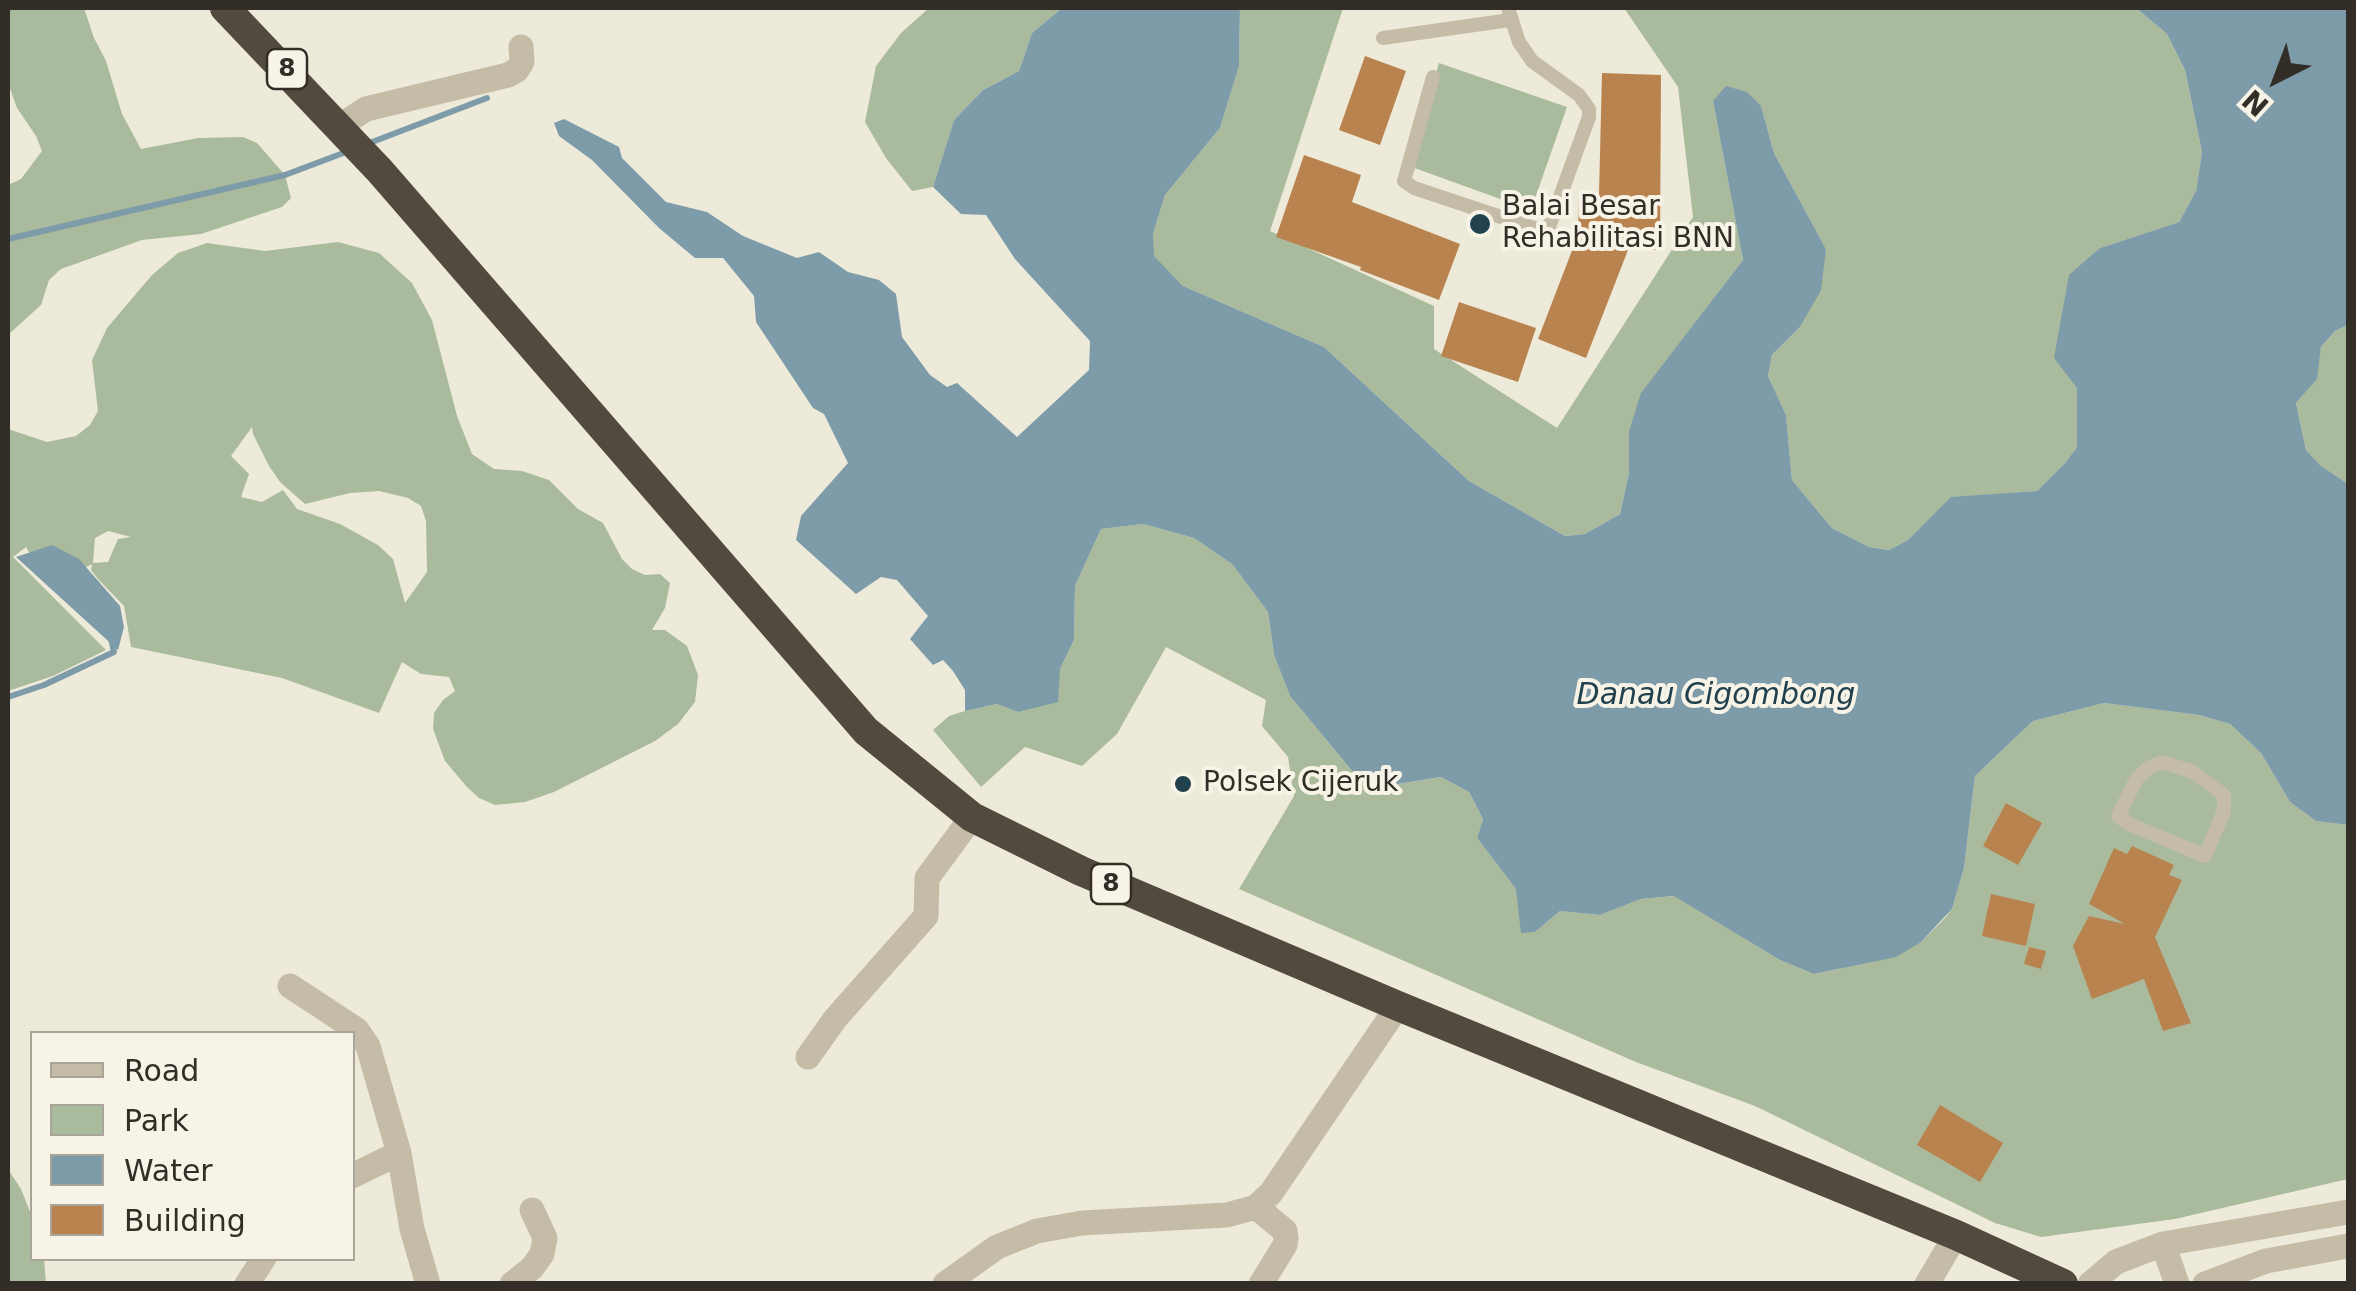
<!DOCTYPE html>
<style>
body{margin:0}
#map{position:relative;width:2356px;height:1291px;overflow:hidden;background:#eeeada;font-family:"DejaVu Sans",sans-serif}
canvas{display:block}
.frame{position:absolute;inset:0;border:10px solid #322e27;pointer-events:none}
.legend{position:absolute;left:30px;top:1031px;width:325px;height:230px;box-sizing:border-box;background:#f7f3e6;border:2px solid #a8a49a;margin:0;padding:12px 18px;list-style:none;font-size:30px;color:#322e27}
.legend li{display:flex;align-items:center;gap:20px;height:50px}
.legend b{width:50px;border:2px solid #a8a49a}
.north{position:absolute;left:2226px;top:30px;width:100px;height:100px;-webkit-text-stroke:8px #f7f3e6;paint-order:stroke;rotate:222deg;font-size:28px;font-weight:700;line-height:40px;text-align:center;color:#322e27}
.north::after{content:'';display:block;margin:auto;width:35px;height:45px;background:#322e27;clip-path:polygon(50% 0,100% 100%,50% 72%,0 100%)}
</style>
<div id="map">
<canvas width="2356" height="1291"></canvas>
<div class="frame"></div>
<ul class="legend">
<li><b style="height:12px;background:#c5bca8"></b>Road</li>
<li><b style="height:28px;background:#a9bb9c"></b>Park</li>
<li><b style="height:28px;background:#7d9ba8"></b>Water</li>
<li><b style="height:28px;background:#b8834e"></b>Building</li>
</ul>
<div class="north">N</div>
</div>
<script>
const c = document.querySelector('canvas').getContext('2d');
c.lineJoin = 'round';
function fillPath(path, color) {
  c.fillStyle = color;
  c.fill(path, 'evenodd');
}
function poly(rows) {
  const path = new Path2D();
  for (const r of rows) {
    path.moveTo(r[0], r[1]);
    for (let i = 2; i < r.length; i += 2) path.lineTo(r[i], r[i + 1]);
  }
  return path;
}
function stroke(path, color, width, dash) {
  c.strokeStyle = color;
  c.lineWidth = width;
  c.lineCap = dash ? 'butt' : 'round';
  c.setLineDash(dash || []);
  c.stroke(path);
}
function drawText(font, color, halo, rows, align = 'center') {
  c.font = font + ' "DejaVu Sans",sans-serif';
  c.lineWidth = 8;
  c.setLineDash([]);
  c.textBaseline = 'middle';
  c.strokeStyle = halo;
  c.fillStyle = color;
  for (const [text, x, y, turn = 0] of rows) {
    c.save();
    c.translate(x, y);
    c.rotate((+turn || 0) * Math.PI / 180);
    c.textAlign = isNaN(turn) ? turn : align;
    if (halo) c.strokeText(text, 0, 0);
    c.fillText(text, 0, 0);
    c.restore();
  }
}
const green = poly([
 [8,8,84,8,94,38,106,61,122,114,141,149,198,138,243,137,257,143,285,175,291,198,282,207,201,234,142,240,61,269,49,280,41,305,8,335,8,185,21,179,42,151,36,136,17,108,8,83],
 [929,8,1062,8,1032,33,1019,71,983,90,954,120,933,187,912,191,886,158,865,122,876,66,901,33],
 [1240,8,1343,8,1270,231,1434,306,1434,349,1557,428,1693,217,1678,87,1624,8,2136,8,2167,34,2185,70,2202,152,2196,191,2179,222,2100,248,2077,388,2077,447,2065,463,2037,491,1951,498,1908,540,1889,550,1869,547,1832,528,1792,480,1786,415,1768,376,1772,355,1800,327,1826,249,1774,153,1761,106,1713,101,1743,260,1642,393,1629,431,1629,473,1620,514,1585,534,1565,536,1469,481,1324,347,1183,286,1153,256,1153,234,1165,195,1220,128,1239,66],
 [1439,63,1567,107,1531,210,1406,165],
 [338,242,379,253,412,283,432,320,457,416,472,454,494,469,522,471,549,480,578,509,603,523,622,559,632,569,645,575,660,574,670,583,665,608,652,630,665,630,687,646,698,675,695,702,678,724,655,741,554,792,525,802,495,805,479,798,467,787,445,761,433,729,434,713,443,700,455,691,449,677,421,674,402,662,379,713,282,678,131,647,124,606,98,579,91,570,92,564,77,572,34,561,26,547,13,557,106,650,53,676,8,691,8,429,47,442,76,436,90,425,98,411,92,360,107,328,152,275,178,253,207,243,265,251],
 [252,427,253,434,269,466,280,482,305,504,350,493,379,491,408,498,421,506,426,521,427,572,405,603,393,559,378,545,340,524,297,509,283,490,262,502,241,497,249,474,231,456],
 [108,531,131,537,118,539,108,562,93,563,95,538],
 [2348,325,2348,484,2320,465,2306,450,2296,403,2316,379,2321,347,2335,331],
 [1143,524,1194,538,1232,564,1268,612,1274,655,1290,696,1358,778,1398,784,1441,777,1469,792,1483,819,1477,838,1516,889,1535,932,1560,911,1600,915,1641,899,1675,896,1780,960,1814,974,1839,969,1921,942,1946,917,1952,909,1964,868,1975,776,2033,721,2104,703,2199,715,2230,724,2261,753,2290,802,2316,821,2348,825,2348,1179,2175,1219,2041,1237,1995,1223,1755,1106,1636,1062,1239,889,1294,796,1288,757,1262,726,1266,700,1166,647,1117,734,1082,766,1025,747,981,787,933,730,949,716,965,711,997,704,1018,712,1060,669,1074,640,1075,586,1101,529],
 [8,1169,21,1189,32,1217,32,1258,44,1259,46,1283,8,1283]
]);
const water = poly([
 [1062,8,1240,8,1239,66,1220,128,1165,195,1153,234,1154,256,1183,286,1324,347,1469,481,1565,536,1585,534,1620,514,1629,473,1629,431,1641,393,1743,260,1713,101,1726,86,1747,92,1761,106,1774,153,1826,249,1821,290,1800,327,1772,355,1768,376,1786,415,1792,480,1832,528,1869,547,1889,550,1908,540,1951,497,2037,491,2065,463,2077,447,2077,388,2054,358,2069,275,2100,248,2179,222,2196,191,2202,152,2185,70,2167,34,2136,8,2348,8,2348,325,2335,331,2321,347,2317,379,2296,403,2306,450,2320,465,2348,484,2348,825,2316,821,2290,802,2261,753,2230,724,2199,715,2104,703,2033,721,1975,776,1964,868,1952,909,1921,942,1896,957,1814,974,1780,960,1674,896,1641,899,1600,915,1560,911,1535,932,1521,933,1516,889,1477,838,1483,819,1469,792,1441,777,1398,784,1367,783,1358,778,1290,696,1274,655,1268,612,1232,564,1194,538,1143,524,1101,529,1075,586,1074,640,1060,669,1058,702,1018,712,997,704,965,711,965,690,953,671,943,660,933,665,910,639,928,616,897,580,881,577,856,594,796,540,801,516,848,463,824,414,813,408,756,322,754,296,723,258,695,258,659,228,592,160,559,136,554,123,564,119,619,147,622,158,666,202,707,212,743,236,797,258,819,252,848,272,879,280,896,294,902,337,930,375,947,387,957,383,1017,437,1089,370,1090,341,1015,259,986,215,961,214,933,187,954,120,983,90,1019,71,1032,33],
 [52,545,79,559,120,606,124,627,118,650,16,557]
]);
const stream = poly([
 [367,144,487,98],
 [8,239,285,175,346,152],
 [8,697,44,685,114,652,111,638]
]);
const building = poly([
 [1365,56,1406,71,1380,145,1339,130],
 [1602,73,1661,75,1660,250,1628,250,1586,358,1538,339,1578,235,1579,193,1599,194],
 [1304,155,1361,175,1352,202,1460,244,1439,300,1360,270,1361,267,1276,237],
 [1459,302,1536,328,1518,382,1441,356],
 [2006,803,2042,823,2018,865,1983,846],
 [2132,846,2174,865,2169,875,2182,880,2155,937,2191,1023,2163,1031,2144,979,2092,999,2073,946,2089,916,2125,924,2089,904,2114,848,2127,854],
 [1991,894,2035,904,2026,946,1982,936],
 [2029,947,2046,951,2041,969,2024,964],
 [1940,1105,2003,1143,1980,1182,1917,1145]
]);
const lane = poly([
 [1383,38,1510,20],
 [1433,77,1404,181,1414,188,1537,229,1549,227,1589,117,1589,109,1579,95,1532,61,1519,42,1508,8],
 [2162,762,2193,772,2224,795,2224,811,2205,856,2129,824,2118,816,2137,778,2148,768,2162,762]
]);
const street = poly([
 [338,127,366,109,508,75,517,70,522,62,521,47],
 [290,986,357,1030,368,1046,399,1153,412,1229,428,1284],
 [808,1057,835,1019,926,916,927,878,972,817],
 [352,1176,399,1153],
 [1256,1207,1285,1231,1286,1238,1285,1245,1261,1284],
 [2163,1244,2177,1284],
 [247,1284,264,1258],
 [512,1284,532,1268,542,1254,545,1238,532,1210],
 [945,1284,997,1247,1037,1231,1082,1223,1227,1215,1256,1207,1271,1193,1398,1006],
 [1927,1284,1956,1235],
 [2090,1284,2116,1262,2163,1244,2348,1212],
 [2205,1284,2266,1261,2348,1246]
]);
const highway = poly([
 [225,8,380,171,866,731,972,817,1081,871,1398,1006,1956,1235,2063,1284]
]);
const markers = [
 [1480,224,12,"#21414f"],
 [1183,784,10,"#21414f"]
];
const shields = [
 [287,69,40],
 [1111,884,40]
];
const shieldNames = [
 ["8",287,69],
 ["8",1111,884]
];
const poiNames = [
 ["Balai Besar",1502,208],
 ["Rehabilitasi BNN",1502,240],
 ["Polsek Cijeruk",1203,784]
];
const waterNames = [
 ["Danau Cigombong",1716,696]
];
fillPath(green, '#a9bb9c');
fillPath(water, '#7d9ba8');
stroke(stream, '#7d9ba8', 6);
fillPath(building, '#b8834e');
stroke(lane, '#c5bca8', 14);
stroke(street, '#c5bca8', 25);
stroke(highway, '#524a3f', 30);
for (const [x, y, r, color] of markers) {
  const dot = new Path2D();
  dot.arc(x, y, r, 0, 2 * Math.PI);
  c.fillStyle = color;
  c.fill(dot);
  stroke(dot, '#f7f3e6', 4);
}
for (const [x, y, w] of shields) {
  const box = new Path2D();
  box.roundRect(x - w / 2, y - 20, w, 40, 8);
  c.fillStyle = '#f7f3e6';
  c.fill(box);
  stroke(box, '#322e27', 2.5);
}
drawText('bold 25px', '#322e27', null, shieldNames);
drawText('28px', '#322e27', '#f7f3e6', poiNames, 'left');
drawText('italic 30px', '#21414f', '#f7f3e6', waterNames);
</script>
